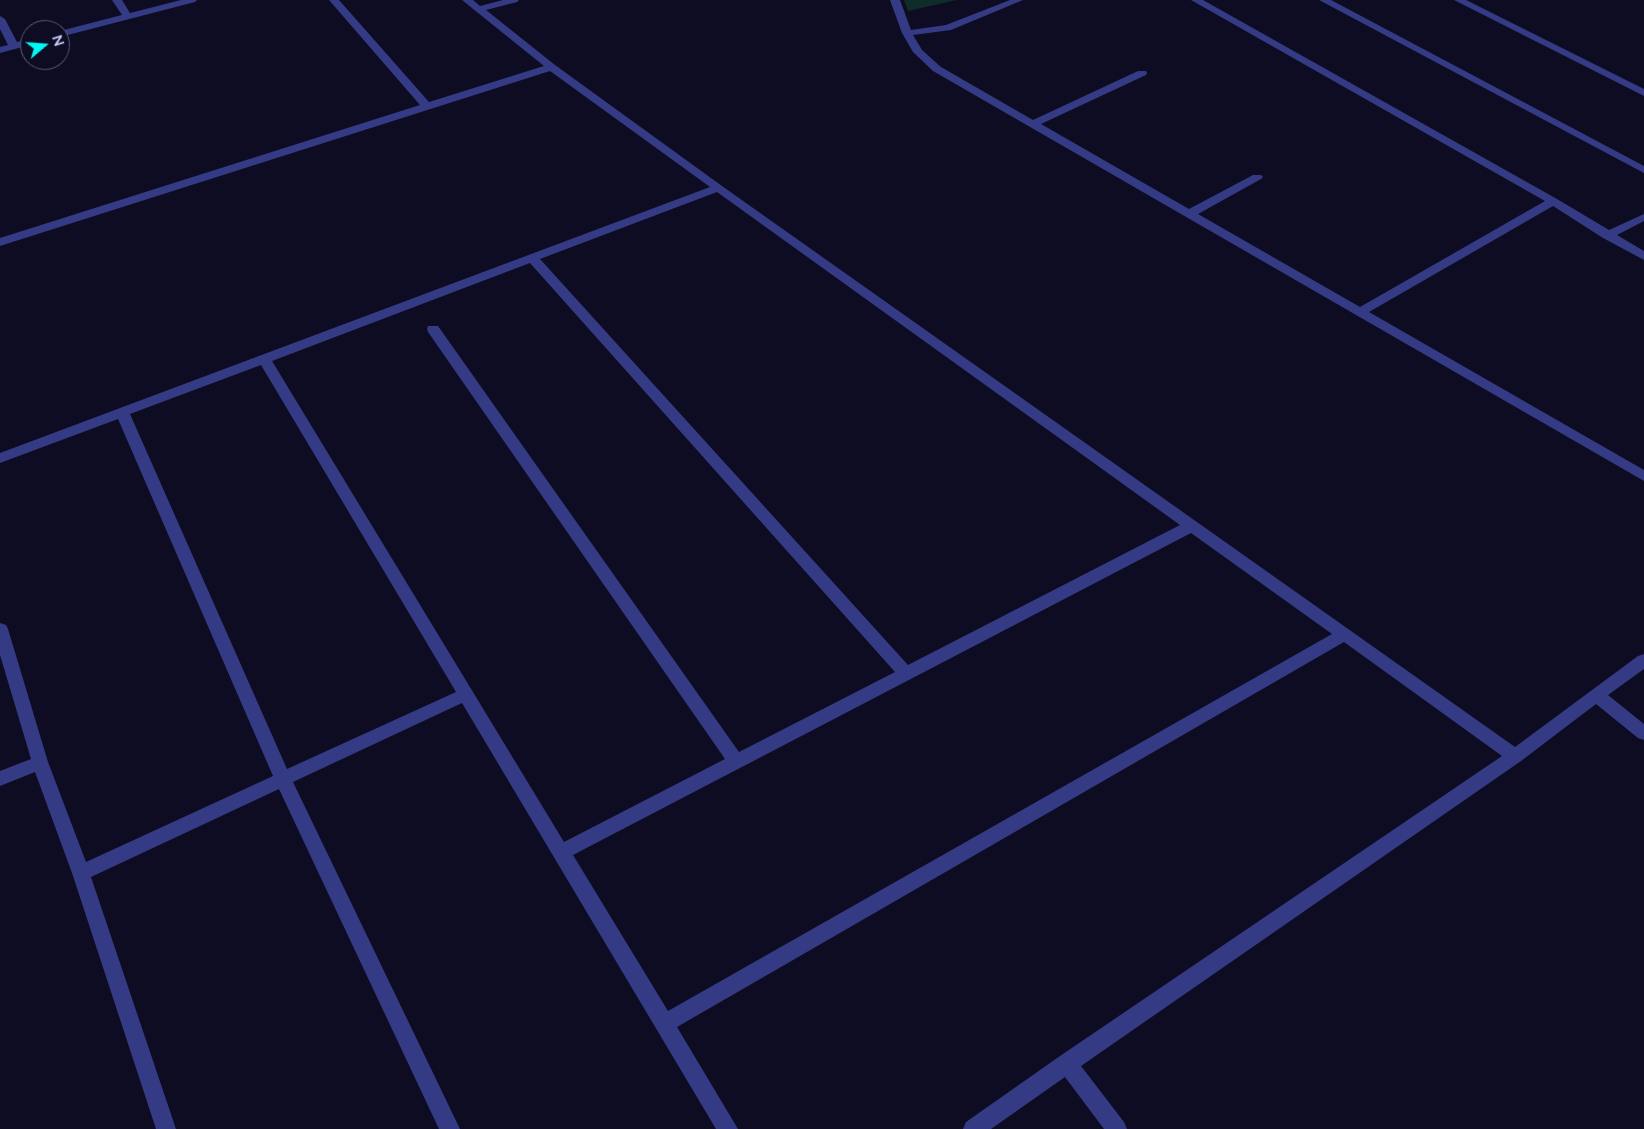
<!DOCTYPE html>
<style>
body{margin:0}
#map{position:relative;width:1644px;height:1129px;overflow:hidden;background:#0d0c22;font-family:Lato,sans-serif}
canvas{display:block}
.north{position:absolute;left:20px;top:20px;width:50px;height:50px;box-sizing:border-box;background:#0d0c22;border:1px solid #5a5a7a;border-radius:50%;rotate:72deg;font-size:14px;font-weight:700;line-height:20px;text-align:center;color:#cdceff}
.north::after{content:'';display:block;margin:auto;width:18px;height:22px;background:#00f8f2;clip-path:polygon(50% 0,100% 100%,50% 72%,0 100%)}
</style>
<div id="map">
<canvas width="1644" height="1129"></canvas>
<div class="north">N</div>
</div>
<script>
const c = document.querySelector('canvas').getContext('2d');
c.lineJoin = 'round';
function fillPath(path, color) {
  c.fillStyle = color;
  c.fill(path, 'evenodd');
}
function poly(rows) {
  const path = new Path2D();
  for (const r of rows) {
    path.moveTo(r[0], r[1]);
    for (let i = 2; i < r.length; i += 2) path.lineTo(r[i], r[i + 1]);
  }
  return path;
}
const green = poly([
 [904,0,957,0,908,11]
]);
const minor = poly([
 [112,0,122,0,130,13,181,0,197,0,195,2,60,37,60,31,122,15,112,0],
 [329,0,339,0,429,102,544,66,462,0,473,0,480,6,503,0,519,0,517,2,486,10,555,65,722,186,1515,747,1638,656,1644,654,1644,669,1608,695,1644,724,1644,740,1638,738,1596,704,1521,761,1081,1066,1124,1122,1127,1129,1104,1129,1065,1077,991,1129,963,1129,966,1122,1060,1056,1502,756,1344,642,677,1027,738,1129,716,1129,462,703,293,782,460,1129,439,1129,279,789,91,877,176,1129,156,1129,72,873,35,772,0,786,0,771,31,759,0,655,0,623,6,625,8,629,48,762,86,862,273,776,118,419,0,463,0,453,710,187,550,71,0,246,0,238,420,105,329,0],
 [717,192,1180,525,908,665,540,259,717,192],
 [530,263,895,672,739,752,438,326,428,326,427,329,428,332,725,759,564,842,272,361,530,263],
 [261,365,456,692,287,769,130,414,261,365],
 [1191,533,1332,634,668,1011,573,855,1191,533],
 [890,0,900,0,911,30,946,25,1010,0,1023,0,951,30,913,35,922,50,941,67,1033,120,1138,71,1146,71,1147,73,1146,75,1041,124,1189,209,1253,175,1261,175,1263,177,1261,179,1198,214,1360,307,1545,201,1191,0,1203,0,1557,199,1609,230,1644,214,1644,221,1617,235,1644,251,1644,260,1603,238,1553,206,1369,312,1644,470,1644,481,933,71,913,52,902,33,890,0],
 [1319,0,1331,0,1644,166,1644,173,1319,0],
 [1454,0,1466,0,1644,89,1644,96,1454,0],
 [0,16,5,19,17,42,30,39,30,45,0,53,0,47,8,45,0,29,0,16]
]);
fillPath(green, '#0f2c28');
fillPath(minor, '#343b84');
</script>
